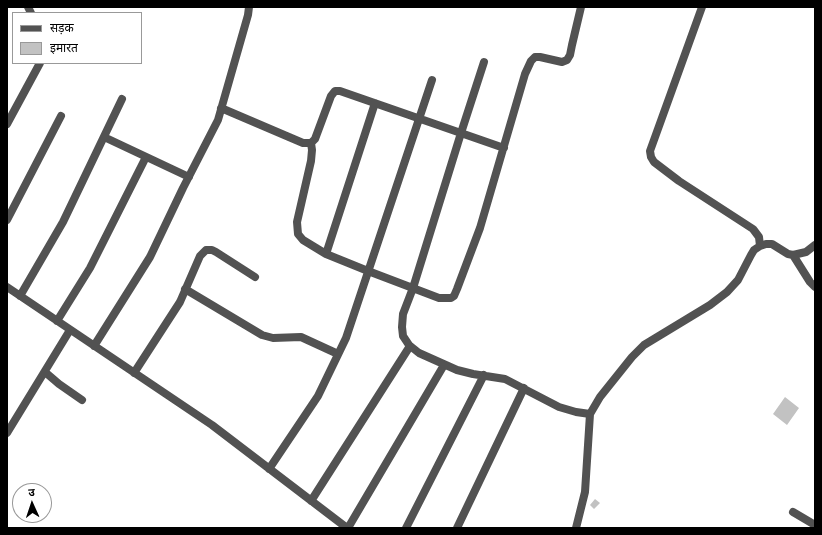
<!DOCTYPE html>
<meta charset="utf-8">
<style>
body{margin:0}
#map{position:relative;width:822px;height:535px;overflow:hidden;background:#fff;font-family:"Exo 2","Noto Sans Devanagari",sans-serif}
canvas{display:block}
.frame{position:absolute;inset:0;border:8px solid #000;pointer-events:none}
.legend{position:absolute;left:12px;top:12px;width:130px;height:52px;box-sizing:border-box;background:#fff;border:1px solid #999;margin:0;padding:5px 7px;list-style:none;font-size:12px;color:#000}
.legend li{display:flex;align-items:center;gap:8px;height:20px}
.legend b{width:20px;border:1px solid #999}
.north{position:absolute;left:12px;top:483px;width:40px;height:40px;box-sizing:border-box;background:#fff;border:1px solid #999;border-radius:50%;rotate:357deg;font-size:11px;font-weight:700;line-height:16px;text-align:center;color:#000}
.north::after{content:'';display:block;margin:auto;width:14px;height:18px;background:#000;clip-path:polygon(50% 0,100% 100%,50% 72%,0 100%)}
</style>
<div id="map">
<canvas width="822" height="535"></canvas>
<div class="frame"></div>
<ul class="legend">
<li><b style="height:5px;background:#525252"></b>सड़क</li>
<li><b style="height:11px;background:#c2c2c2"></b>इमारत</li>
</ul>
<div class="north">उ</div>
</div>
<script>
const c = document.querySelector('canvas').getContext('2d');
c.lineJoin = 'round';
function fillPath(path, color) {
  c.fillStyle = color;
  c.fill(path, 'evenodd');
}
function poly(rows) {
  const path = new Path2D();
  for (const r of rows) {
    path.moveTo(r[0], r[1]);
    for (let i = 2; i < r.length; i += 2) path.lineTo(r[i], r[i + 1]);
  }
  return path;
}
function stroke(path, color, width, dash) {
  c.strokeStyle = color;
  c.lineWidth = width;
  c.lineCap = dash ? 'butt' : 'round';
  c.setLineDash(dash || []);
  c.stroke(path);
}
const building = poly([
 [785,397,799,408,787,425,773,414],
 [595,499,600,503,594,509,590,505]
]);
const street = poly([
 [28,7,31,13],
 [702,7,650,151,651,157,654,162,679,181,753,229,759,237,760,246],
 [484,62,461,133,413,288,403,314,402,327,403,336,409,345,419,353,457,370,473,374,505,379,559,407,576,412,590,414],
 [221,108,303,143,311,143,315,139,331,96,335,91,340,91,504,148],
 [7,124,40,63],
 [104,137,189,177],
 [311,143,312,150,311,161,297,222,298,234,303,240,326,254,368,271,439,298,451,298,454,296,457,289,480,228,525,74,531,61,535,57,540,57,562,62,567,60,570,55,572,45,581,7],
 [7,220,61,116],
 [326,254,375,103],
 [793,255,810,282,815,287],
 [7,287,212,425,347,528],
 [185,289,262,335,273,338,301,337,338,354],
 [20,296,63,222,122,99],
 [57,321,90,268,146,157],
 [94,346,150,257,183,188,218,120,248,15,249,7],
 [45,372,59,384,82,400],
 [134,373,180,302,200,256,206,250,212,250,216,252,255,277],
 [7,433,70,330],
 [269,469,318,396,346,338,432,80],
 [311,501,410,346],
 [793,512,815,525],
 [348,528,444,365],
 [406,528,484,375],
 [457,528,524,388],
 [576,528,585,492,590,414,600,397,632,357,644,345,710,305,727,292,738,280,751,255,754,250,760,246,766,244,772,244,788,254,793,255,806,252,815,245]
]);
fillPath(building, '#c2c2c2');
stroke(street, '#525252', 8);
</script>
